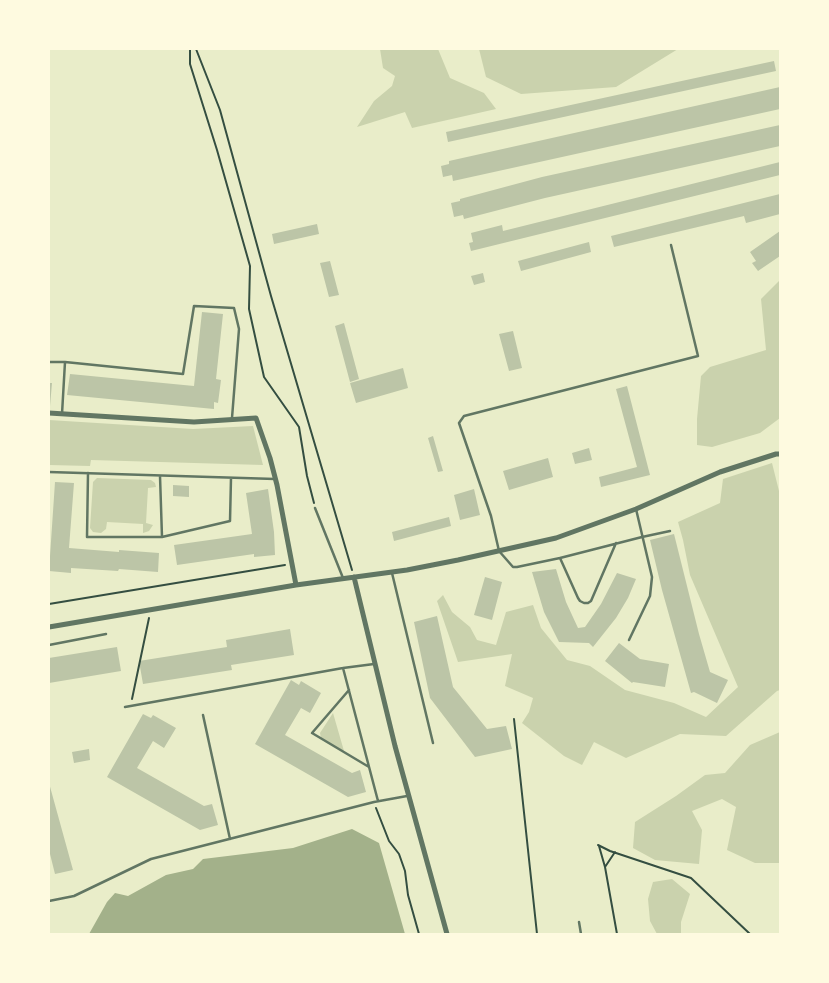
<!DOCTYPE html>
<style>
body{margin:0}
#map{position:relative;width:829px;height:983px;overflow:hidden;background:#e9edc9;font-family:Roboto,sans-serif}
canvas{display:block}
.frame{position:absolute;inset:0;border:50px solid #fefae0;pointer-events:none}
</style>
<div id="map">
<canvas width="829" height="983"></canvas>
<div class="frame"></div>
</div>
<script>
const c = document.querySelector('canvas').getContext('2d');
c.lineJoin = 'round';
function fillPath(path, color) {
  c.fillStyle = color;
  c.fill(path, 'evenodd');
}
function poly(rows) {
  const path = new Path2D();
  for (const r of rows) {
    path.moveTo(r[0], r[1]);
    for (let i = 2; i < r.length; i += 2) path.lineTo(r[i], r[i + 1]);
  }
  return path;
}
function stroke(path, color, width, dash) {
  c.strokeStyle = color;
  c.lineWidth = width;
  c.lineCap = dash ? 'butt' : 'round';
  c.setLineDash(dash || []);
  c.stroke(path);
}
const green = poly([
 [380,49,438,49,450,78,484,93,496,109,412,128,405,112,357,127,374,101,392,86,395,76,383,68],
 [479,49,678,49,616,87,521,94,486,77],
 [780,280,780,418,760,433,712,447,697,445,697,419,701,376,710,367,766,350,761,299],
 [49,420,193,429,253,426,263,465,91,460,90,466,49,465],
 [772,463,780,495,780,690,777,691,726,736,680,734,626,758,594,742,582,765,564,756,522,723,529,712,533,698,505,686,512,654,458,662,437,601,443,595,452,612,470,627,477,640,496,645,506,612,533,605,541,628,567,660,590,666,625,690,674,703,706,717,738,687,690,575,683,540,678,522,720,503,723,479],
 [97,478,151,480,155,483,156,487,148,488,146,523,153,525,149,531,143,533,143,524,107,522,106,529,101,533,93,532,90,528,93,482],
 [333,713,344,751,325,742,321,738,320,733],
 [780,732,780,863,755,863,727,850,736,807,722,799,692,811,702,830,699,864,655,860,633,848,635,822,676,796,705,775,725,773,750,745],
 [672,879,690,894,681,922,681,934,657,934,650,921,648,899,653,882]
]);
const water = poly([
 [352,829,379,843,405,934,89,934,107,902,115,893,128,896,166,875,193,869,203,859,293,848]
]);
const building = poly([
 [774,61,776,71,448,142,446,132],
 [780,87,780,109,453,181,452,175,443,177,441,166,449,164,449,161],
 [780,125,780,146,545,198,464,219,463,215,454,217,451,203,460,201,460,199,542,177],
 [780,162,780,175,471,251,469,243,473,242,471,233,502,225,503,231],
 [780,194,780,214,746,223,744,216,614,247,611,236],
 [317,224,319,234,274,244,272,234],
 [780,231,780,256,758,271,752,263,756,261,750,252],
 [589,242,591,252,521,271,518,261],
 [330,261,339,295,329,297,320,263],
 [483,273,485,282,474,285,471,276],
 [202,312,223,314,216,379,221,380,218,403,214,402,214,409,67,395,70,374,194,386],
 [344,323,359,379,350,382,335,326],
 [513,331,522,368,509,371,499,334],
 [403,368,408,388,356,403,350,383],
 [49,383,52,383,50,406,49,406],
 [627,386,650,475,601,487,599,477,637,467,616,389],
 [433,436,443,471,438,472,428,438],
 [589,448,592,460,575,464,572,453],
 [548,458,553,477,509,490,503,471],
 [55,482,74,483,69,548,119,552,119,550,159,553,158,572,119,569,118,571,71,568,71,573,49,571,49,556,50,556],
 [173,485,189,486,189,497,173,496],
 [268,489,274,532,275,555,254,557,254,554,177,565,174,545,252,534,246,493],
 [474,489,480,515,460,520,454,495],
 [449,517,451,526,394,541,392,532],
 [674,534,699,634,710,672,728,680,717,703,694,692,691,693,662,590,650,540],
 [556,569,566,602,578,628,585,627,601,604,617,573,636,579,628,598,616,618,593,647,589,643,559,642,544,612,532,572],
 [485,577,502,582,492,620,474,615],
 [437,616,453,687,487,729,506,726,512,749,475,757,430,698,414,622],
 [290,629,294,655,231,665,232,670,143,684,139,661,227,647,226,640],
 [619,643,640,659,669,664,665,687,633,682,632,683,605,661],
 [117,647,121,671,49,683,49,658],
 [291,680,299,685,301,681,321,693,310,713,301,708,285,735,352,773,360,770,366,792,348,797,255,744],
 [143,714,151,718,153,715,176,728,164,748,153,741,137,768,204,806,212,804,218,825,200,830,107,777],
 [89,749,90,760,74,763,72,752],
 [49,783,73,870,55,874,49,850]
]);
const path = poly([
 [190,49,190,64,217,150,250,266,249,309,264,377,299,427,307,476,314,503],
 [196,49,220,110,271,296,352,570],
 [49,604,285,565],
 [132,699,149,618],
 [514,719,537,934],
 [376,808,389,841,399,854,405,871,408,895,419,934],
 [598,845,610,851,691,878,750,934],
 [599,846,605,867,617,934],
 [605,867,615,852]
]);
const service = poly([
 [49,362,65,362],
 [62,414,65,362,183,374,194,306,234,308,239,329,232,418],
 [49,472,275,479],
 [88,473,87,537,162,537],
 [160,476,162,537,230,521,231,478],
 [315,508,343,578],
 [670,531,642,537,560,558,517,567,513,567,499,551,491,516,459,423,464,416,698,356,671,245],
 [560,558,578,598,580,601,584,603,588,603,591,601,616,543],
 [392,573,433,743],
 [629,640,650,596,652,577,636,509],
 [49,645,106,634],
 [343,668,378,801],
 [349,690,312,733,369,767],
 [125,707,343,668,374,664],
 [203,715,230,839],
 [49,901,74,896,151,859,374,802,407,796],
 [579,922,581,934]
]);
const minor = poly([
 [49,413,194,422,256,418,270,458,277,485,296,585,407,570,458,560,556,538,636,509,720,472,776,454,780,454],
 [354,577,395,746,447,934],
 [49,627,296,585]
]);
fillPath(green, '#cad2ad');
fillPath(water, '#a3b18a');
fillPath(building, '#bcc5a7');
stroke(path, '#344e41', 2);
stroke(service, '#617663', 2.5);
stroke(minor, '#617663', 5);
</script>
